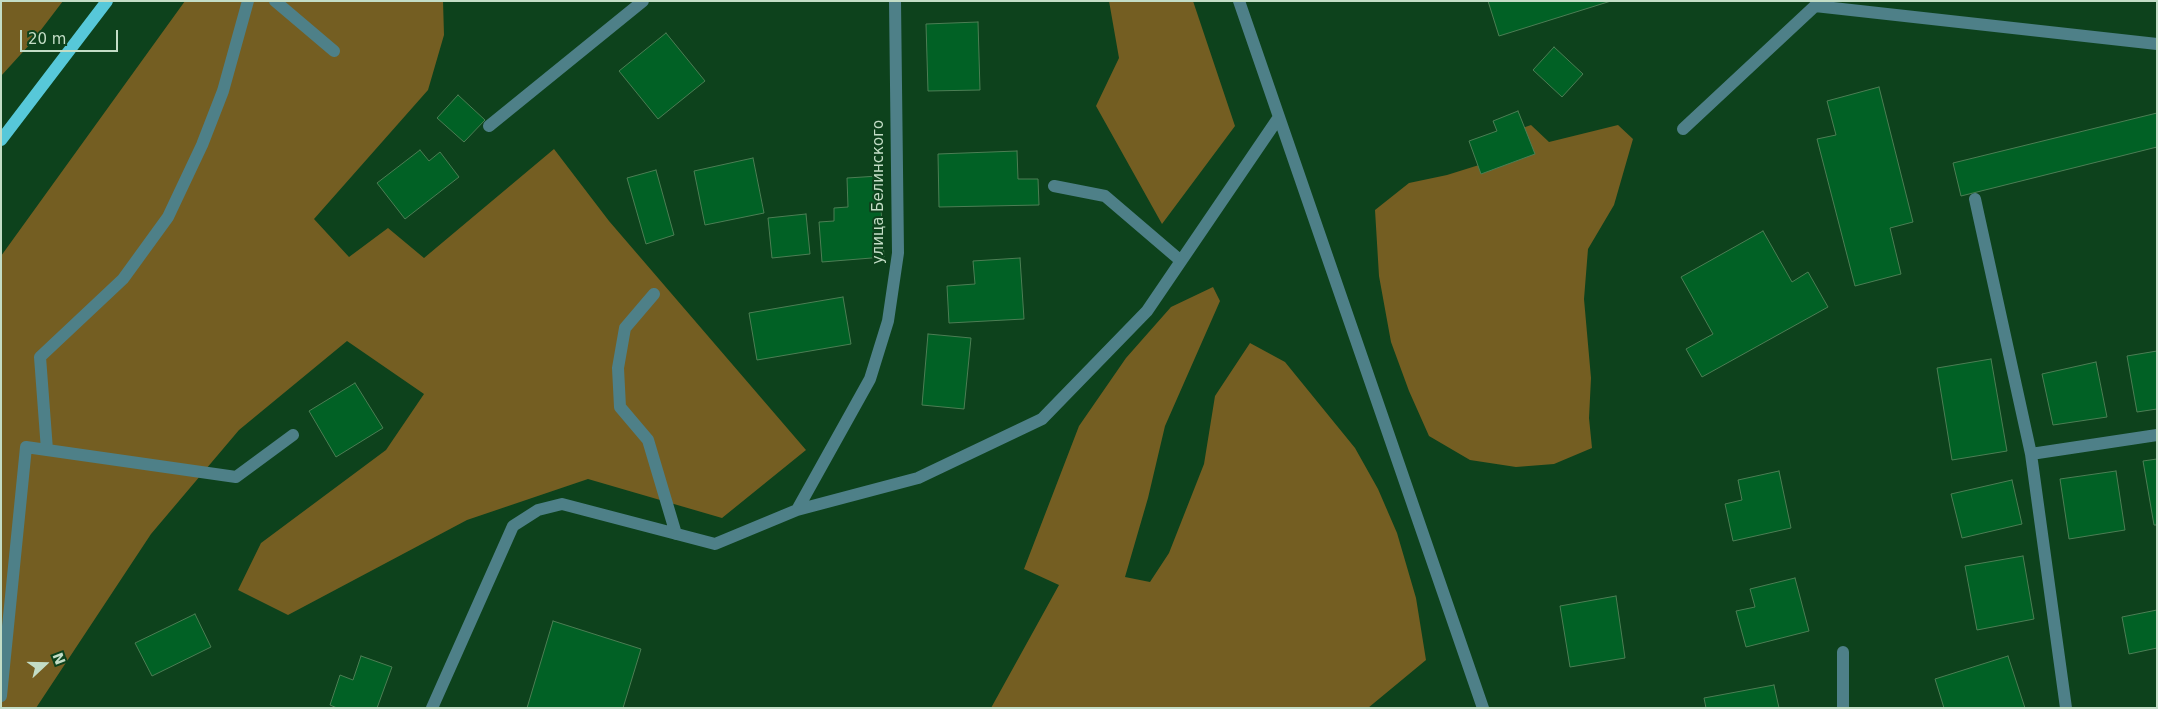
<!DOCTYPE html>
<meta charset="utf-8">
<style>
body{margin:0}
#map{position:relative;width:2158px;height:709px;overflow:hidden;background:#0d421c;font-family:"DejaVu Sans",sans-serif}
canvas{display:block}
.frame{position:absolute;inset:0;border:2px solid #c3ddc6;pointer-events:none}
.north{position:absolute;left:20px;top:639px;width:50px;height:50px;-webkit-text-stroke:4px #0d421c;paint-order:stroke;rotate:69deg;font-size:14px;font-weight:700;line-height:20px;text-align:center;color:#c3ddc6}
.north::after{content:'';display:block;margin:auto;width:18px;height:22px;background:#c3ddc6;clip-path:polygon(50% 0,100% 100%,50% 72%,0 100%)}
.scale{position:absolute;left:20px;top:30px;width:98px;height:22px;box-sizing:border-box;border:2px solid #c3ddc6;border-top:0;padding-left:6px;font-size:15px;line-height:18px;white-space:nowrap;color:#c3ddc6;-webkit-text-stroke:4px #0d421c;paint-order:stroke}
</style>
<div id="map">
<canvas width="2158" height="709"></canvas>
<div class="frame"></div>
<div class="north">N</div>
<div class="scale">20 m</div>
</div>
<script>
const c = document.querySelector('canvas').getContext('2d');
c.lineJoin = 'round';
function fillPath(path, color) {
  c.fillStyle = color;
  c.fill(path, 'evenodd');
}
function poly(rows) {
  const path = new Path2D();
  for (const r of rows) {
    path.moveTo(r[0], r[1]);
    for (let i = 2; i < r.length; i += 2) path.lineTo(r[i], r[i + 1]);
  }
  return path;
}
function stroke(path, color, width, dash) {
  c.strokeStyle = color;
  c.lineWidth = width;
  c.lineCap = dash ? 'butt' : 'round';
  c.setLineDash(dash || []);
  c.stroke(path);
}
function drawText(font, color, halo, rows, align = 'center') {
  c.font = font + ' "DejaVu Sans",sans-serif';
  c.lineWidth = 4;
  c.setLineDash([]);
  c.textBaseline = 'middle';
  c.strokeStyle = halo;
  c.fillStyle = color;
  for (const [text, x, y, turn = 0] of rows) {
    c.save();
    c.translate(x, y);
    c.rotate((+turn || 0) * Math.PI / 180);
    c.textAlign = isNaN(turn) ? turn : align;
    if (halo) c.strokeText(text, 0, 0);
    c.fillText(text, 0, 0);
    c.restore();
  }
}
const green = poly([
 [1,1,63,1,31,43,1,76],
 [185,1,443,1,444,35,428,90,314,219,349,257,388,228,424,258,554,149,609,221,806,450,722,518,588,479,467,520,288,615,238,590,261,543,386,450,424,394,347,341,239,430,151,534,36,708,1,708,1,256],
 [1109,1,1193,1,1235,126,1162,224,1096,106,1119,58],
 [1531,125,1549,142,1618,125,1633,139,1614,205,1588,249,1584,299,1591,378,1589,418,1592,448,1554,464,1516,467,1470,460,1429,436,1409,391,1391,342,1379,276,1375,210,1409,183,1447,175,1495,160,1491,139],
 [1213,287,1220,301,1165,426,1148,498,1125,577,1150,582,1169,553,1204,464,1215,396,1250,343,1285,362,1355,448,1378,489,1397,533,1416,598,1426,660,1368,708,991,708,1059,585,1024,569,1079,426,1126,358,1171,307]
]);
const building = poly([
 [1488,1,1611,1,1499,36,1488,1],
 [978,22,980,90,928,91,926,24,978,22],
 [666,33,705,81,658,119,619,71,666,33],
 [1554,47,1583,74,1562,97,1533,70,1554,47],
 [1879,87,1913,222,1890,228,1901,274,1855,286,1817,139,1836,135,1827,101,1879,87],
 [458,95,485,120,464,142,437,118,458,95],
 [1518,111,1535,154,1481,174,1469,141,1497,131,1493,121,1518,111],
 [2157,113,2157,147,1961,196,1953,163,2157,113],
 [420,150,429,161,440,152,459,177,405,219,377,183,420,150],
 [1017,151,1018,179,1038,179,1039,205,939,207,938,154,1017,151],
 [753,158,764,213,705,225,694,171,753,158],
 [656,170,674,235,646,244,627,178,656,170],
 [879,176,884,257,822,262,819,222,834,221,834,208,848,207,847,178,879,176],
 [806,214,810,254,772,258,768,218,806,214],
 [1763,231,1792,282,1808,272,1828,307,1702,377,1686,349,1713,334,1681,277,1763,231],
 [1020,258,1024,319,949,323,947,286,975,284,973,261,1020,258],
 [843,297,851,344,757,360,749,313,843,297],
 [928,334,971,338,964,409,922,405,928,334],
 [2157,351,2157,409,2137,412,2127,356,2157,351],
 [1991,359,2007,451,1952,460,1937,368,1991,359],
 [2096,362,2107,417,2053,425,2042,374,2096,362],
 [355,383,383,428,336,457,309,411,355,383],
 [2157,459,2157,525,2154,525,2143,461,2157,459],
 [1779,471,1791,528,1733,541,1725,504,1742,500,1738,480,1779,471],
 [2116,471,2125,530,2069,539,2060,479,2116,471],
 [2012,480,2022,524,1962,538,1951,494,2012,480],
 [2023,556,2034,619,1977,630,1965,566,2023,556],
 [1795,578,1809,631,1746,647,1736,611,1755,607,1750,589,1795,578],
 [1616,596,1625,658,1570,667,1560,606,1616,596],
 [2157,610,2157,648,2129,654,2122,617,2157,610],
 [195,614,211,647,152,676,135,643,195,614],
 [553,621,641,649,623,708,527,708,553,621],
 [361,656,392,667,377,708,337,708,330,705,340,675,353,680,361,656],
 [2008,656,2025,708,1944,708,1935,679,2008,656],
 [1774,685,1779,708,1706,708,1704,698,1774,685]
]);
const minor = poly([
 [275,1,334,51],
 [1239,1,1483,708],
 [489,126,643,1],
 [1683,129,1815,6,2157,44],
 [1054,186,1105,196,1181,261],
 [1975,199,2031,454,2066,708],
 [654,294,625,328,618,368,620,407,648,440,676,534],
 [47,450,40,357,123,279,168,217,202,145,223,91,248,1],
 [2031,454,2157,435],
 [797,510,870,379,888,321,898,253,895,1],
 [1,696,26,447,236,477,293,435],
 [432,708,513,526,538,510,562,504,715,544,797,510,918,478,1042,419,1147,311,1279,117],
 [1843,708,1843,652]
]);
const major = poly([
 [1,140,107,1]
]);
const streetNames = [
 ["улица Белинского",879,192,-90]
];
fillPath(green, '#745e22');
fillPath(building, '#016125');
stroke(building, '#4c7e54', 1);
stroke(minor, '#4e8088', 12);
stroke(major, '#57c8d9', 12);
drawText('15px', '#c3ddc6', '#0d421c', streetNames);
</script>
